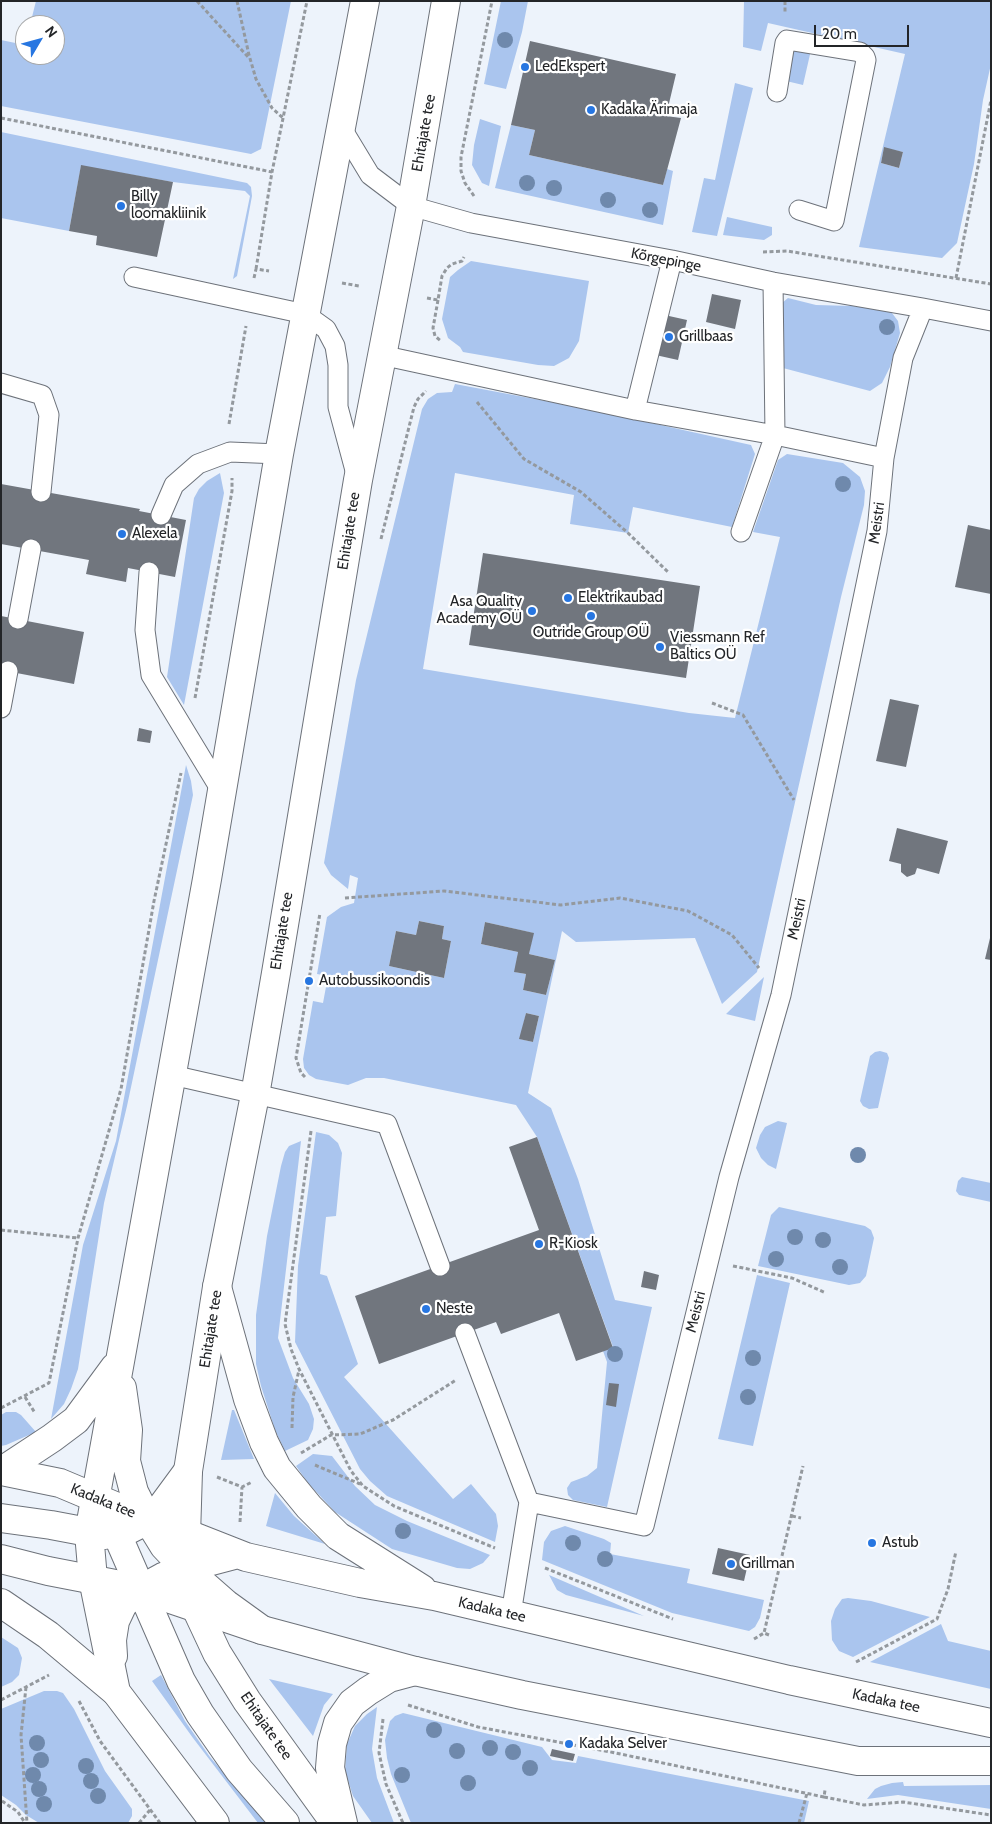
<!DOCTYPE html>
<meta charset="utf-8">
<style>
body{margin:0}
#map{position:relative;width:992px;height:1824px;overflow:hidden;background:#edf3fb;font-family:Cabin,sans-serif}
canvas{display:block}
.frame{position:absolute;inset:0;border:2px solid #232528;pointer-events:none}
.north{position:absolute;left:15px;top:15px;width:50px;height:50px;box-sizing:border-box;background:#fff;border:1px solid #a7a8a9;border-radius:50%;rotate:53deg;font-size:14px;font-weight:700;line-height:20px;text-align:center;color:#232528}
.north::after{content:'';display:block;margin:auto;width:18px;height:22px;background:#2776e1;clip-path:polygon(50% 0,100% 100%,50% 72%,0 100%)}
.scale{position:absolute;left:814px;top:25px;width:95px;height:22px;box-sizing:border-box;border:2px solid #232528;border-top:0;padding-left:6px;font-size:15px;line-height:18px;white-space:nowrap;color:#232528;-webkit-text-stroke:4px #fff;paint-order:stroke}
</style>
<div id="map">
<canvas width="992" height="1824"></canvas>
<div class="frame"></div>
<div class="north">N</div>
<div class="scale">20 m</div>
</div>
<script>
const c = document.querySelector('canvas').getContext('2d');
c.lineJoin = 'round';
function fillPath(path, color) {
  c.fillStyle = color;
  c.fill(path, 'evenodd');
}
function poly(rows) {
  const path = new Path2D();
  for (const r of rows) {
    path.moveTo(r[0], r[1]);
    for (let i = 2; i < r.length; i += 2) path.lineTo(r[i], r[i + 1]);
  }
  return path;
}
function stroke(path, color, width, dash) {
  c.strokeStyle = color;
  c.lineWidth = width;
  c.lineCap = dash ? 'butt' : 'round';
  c.setLineDash(dash || []);
  c.stroke(path);
}
function drawText(font, color, halo, rows, align = 'center') {
  c.font = font + ' Cabin,sans-serif';
  c.lineWidth = 4.5;
  c.setLineDash([]);
  c.textBaseline = 'middle';
  c.strokeStyle = halo;
  c.fillStyle = color;
  for (const [text, x, y, turn = 0] of rows) {
    c.save();
    c.translate(x, y);
    c.rotate((+turn || 0) * Math.PI / 180);
    c.textAlign = isNaN(turn) ? turn : align;
    if (halo) c.strokeText(text, 0, 0);
    c.fillText(text, 0, 0);
    c.restore();
  }
}
const green = poly([
 [36,1,291,1,261,149,251,154,1,106,1,40,25,45,25,55,55,55,55,25,30,25],
 [501,1,528,1,522,32,506,89,484,84],
 [744,1,991,1,991,64,983,100,974,164,957,243,942,258,859,247,905,54,768,23,761,51,743,47],
 [884,148,903,152,899,168,881,163],
 [791,44,811,50,803,85,782,80],
 [735,83,753,88,717,236,692,232,704,178,715,180],
 [480,119,501,126,489,186,482,183,472,165,474,145],
 [511,125,535,130,529,155,663,185,667,169,673,171,663,225,495,188],
 [1,132,247,183,251,187,252,196,237,276,233,279,250,196,245,191,173,182,81,166,69,231,1,218],
 [727,217,772,227,772,235,764,240,723,235],
 [471,261,589,281,579,341,569,358,554,366,538,365,463,352,460,347,448,338,442,319,450,277,458,270],
 [788,298,816,305,852,306,889,309,898,321,900,333,890,367,882,383,870,391,783,368,782,303],
 [455,384,588,409,751,445,755,454,732,527,633,507,628,533,570,524,574,495,455,473,423,669,689,713,735,718,780,537,753,532,778,460,787,454,843,463,860,477,865,491,864,505,841,597,757,972,722,1004,695,938,576,942,562,931,528,1093,551,1108,578,1179,615,1300,652,1307,607,1507,573,1500,568,1495,567,1488,571,1482,587,1476,597,1468,607,1362,603,1351,613,1347,537,1137,516,1105,384,1078,366,1078,348,1085,316,1079,309,1075,304,1068,303,1059,313,1001,323,1003,328,976,317,974,327,917,341,907,354,903,358,878,350,875,348,889,331,875,324,863,356,680,422,409,428,399,437,393,452,392],
 [419,921,444,926,442,939,451,941,444,978,389,966,396,931,416,935],
 [485,922,533,933,529,954,555,960,546,995,523,990,526,974,515,972,518,952,481,944],
 [526,1013,539,1016,533,1042,520,1039],
 [220,473,224,493,184,705,167,677,194,498,199,489,207,481],
 [186,765,191,781,193,795,127,1106,104,1203,78,1369,71,1389,64,1404,51,1419,83,1245,116,1141],
 [764,977,755,1021,726,1014],
 [880,1051,887,1053,889,1058,878,1108,869,1109,863,1106,860,1101,870,1056,875,1052],
 [778,1121,787,1123,776,1169,768,1165,761,1158,756,1148,760,1135,765,1127],
 [316,1132,329,1135,338,1143,342,1153,336,1216,326,1217,320,1274,327,1276,358,1364,344,1377,453,1499,471,1484,496,1514,498,1526,495,1542,387,1496,370,1481,360,1469,295,1342,298,1266],
 [301,1141,278,1338,293,1378,309,1404,314,1419,313,1429,308,1440,285,1451,275,1430,261,1386,256,1364,256,1315,267,1236,281,1166,285,1152,289,1146],
 [962,1177,991,1183,991,1202,959,1195,956,1191,958,1181],
 [779,1207,865,1226,871,1230,874,1238,866,1276,860,1283,849,1285,758,1266,771,1215],
 [757,1275,790,1283,753,1446,718,1439],
 [232,1410,234,1410,254,1459,221,1460],
 [6,1412,16,1412,21,1415,36,1432,6,1445,1,1446,1,1415],
 [313,1454,332,1456,355,1486,375,1505,407,1521,490,1555,483,1563,470,1569,457,1568,392,1549,335,1512,308,1483,296,1466],
 [275,1493,294,1516,325,1544,266,1526],
 [565,1526,604,1539,611,1543,610,1554,690,1569,687,1583,764,1600,760,1618,755,1627,749,1631,672,1613,542,1560,544,1542,551,1531],
 [549,1575,644,1616,566,1595,557,1590],
 [848,1598,871,1601,930,1617,853,1657,839,1651,832,1640,831,1621,835,1609,842,1599],
 [941,1624,948,1641,991,1651,991,1689,870,1662],
 [1,1637,18,1648,22,1658,19,1675,12,1682,1,1687],
 [161,1675,185,1721,210,1757,267,1823,258,1823,193,1738,152,1681],
 [269,1679,333,1694,324,1705,313,1736],
 [44,1691,57,1691,63,1693,74,1709,105,1771,132,1809,132,1816,128,1823,39,1823,26,1815,16,1805,1,1795,1,1709],
 [377,1707,372,1749,377,1778,394,1823,372,1823,353,1796,345,1771,347,1744,355,1726,367,1714],
 [403,1713,542,1747,552,1760,576,1763,578,1756,809,1801,804,1823,411,1823,391,1774,387,1758,385,1740,390,1721,395,1716],
 [903,1782,904,1786,991,1785,991,1809,898,1795,867,1799,875,1789,881,1786,892,1783]
]);
const building = poly([
 [530,41,676,74,666,116,681,118,663,185,529,155,535,130,511,125],
 [884,147,903,152,899,168,881,163],
 [81,165,173,182,157,257,96,245,97,236,69,231],
 [712,294,741,300,735,329,706,322],
 [660,314,687,320,678,360,651,354],
 [1,484,140,509,139,511,186,520,175,577,128,568,126,582,86,574,89,560,1,544],
 [968,525,991,530,991,594,955,587],
 [483,553,700,586,686,678,469,645],
 [1,616,84,632,74,684,1,670],
 [890,699,919,705,906,767,876,761],
 [139,728,152,731,150,743,137,741],
 [897,828,948,841,939,874,917,868,915,874,907,877,901,872,901,864,889,861],
 [419,921,444,926,442,939,451,941,444,978,389,966,396,931,416,935],
 [485,922,534,933,529,954,555,960,546,995,523,990,526,974,514,972,518,952,481,944],
 [990,938,991,938,991,960,985,959],
 [526,1013,539,1016,533,1042,519,1039],
 [537,1137,613,1348,576,1361,559,1313,501,1334,496,1322,379,1364,355,1296,539,1230,509,1147],
 [644,1271,659,1275,656,1290,641,1287],
 [609,1383,619,1384,616,1407,606,1405],
 [718,1548,750,1555,744,1581,712,1574],
 [552,1749,575,1754,573,1761,550,1756]
]);
const path = poly([
 [197,1,249,58],
 [237,1,249,55,256,79,272,108,283,118],
 [785,1,785,14],
 [1,118,272,172],
 [474,196,465,183,461,171,461,157,492,1],
 [763,252,787,251,991,284],
 [256,269,272,172,307,1],
 [254,278,256,269,269,271],
 [956,278,991,100],
 [342,283,359,286],
 [427,298,438,300,442,276,447,268,452,264,462,261,464,257],
 [438,300,433,328,435,336,441,341],
 [477,402,524,459,581,492,628,533,669,573],
 [229,424,246,326],
 [381,539,414,407,418,399,426,391],
 [195,698,232,491,232,478],
 [712,703,743,715,794,800],
 [345,898,444,891,561,905,620,898,688,911,732,935,759,968],
 [305,1077,301,1073,296,1058,320,913],
 [311,1131,285,1324,291,1349,299,1369,351,1471,363,1486,394,1506,495,1548],
 [1,1230,78,1238],
 [733,1266,792,1278,826,1293],
 [25,1397,35,1413],
 [1,1408,49,1383,78,1238,121,1089,154,901,181,773],
 [292,1428,293,1397,299,1370],
 [301,1453,331,1435,360,1434,393,1420,456,1380],
 [315,1465,360,1484],
 [217,1477,242,1487,252,1482],
 [792,1516,801,1518],
 [240,1522,242,1487],
 [545,1568,673,1619],
 [769,1635,764,1633,803,1466],
 [754,1639,764,1633],
 [856,1662,937,1619,948,1589,956,1551],
 [26,1687,21,1735,27,1823],
 [1,1700,49,1675],
 [79,1701,100,1741,160,1823],
 [408,1705,478,1727,611,1752,824,1797,825,1790],
 [383,1719,379,1753,386,1784,403,1823],
 [824,1797,864,1805,903,1802,991,1815],
 [2,1801,18,1812,25,1823],
 [139,1823,150,1810],
 [799,1823,807,1793]
]);
const service = poly([
 [777,92,785,43,787,40,860,52,865,57,866,60,834,221,799,210],
 [341,127,370,175,411,206,471,223,672,260,773,282,923,308,991,321],
 [134,277,305,314,326,329,335,346,338,365,338,407,356,474],
 [381,355,635,410,775,435,884,458],
 [1,383,42,395,49,415,41,492],
 [635,410,672,260],
 [161,515,174,485,198,464,230,452,279,454],
 [741,532,775,435,773,282],
 [149,572,145,630,151,675,222,792],
 [18,619,31,549],
 [1,708,8,671],
 [172,1075,387,1124,440,1266],
 [465,1333,529,1502,511,1614],
 [529,1502,644,1526,729,1177,781,995,877,531,884,458,903,358,923,308]
]);
const secondary = poly([
 [217,1287,248,1399,264,1442,277,1468,309,1507,338,1536,422,1589],
 [1,1471,60,1483,148,1520,185,1533,246,1557,360,1583,434,1596,789,1680,991,1723],
 [1,1518,51,1525,104,1535,130,1529,148,1520,160,1509,188,1471],
 [1,1559,48,1571,141,1589,262,1630,415,1671,522,1695,858,1761,991,1761],
 [1,1603,48,1635,116,1692],
 [113,1656,112,1640,115,1621,123,1604,141,1589,163,1577,185,1568,238,1554]
]);
const primary = poly([
 [122,1388,128,1430,126,1461,134,1492,148,1520,164,1546,185,1568,226,1604,262,1630],
 [2,1471,52,1438,76,1420,115,1367],
 [96,1498,116,1532,181,1681,200,1714,239,1770,285,1823],
 [215,1823,116,1692,93,1579,89,1533,207,879,279,454,365,1],
 [335,1823,247,1701,217,1653,195,1606,185,1568,188,1471,217,1287,255,1095,276,973,358,480,411,206,446,1],
 [343,1823,330,1768,332,1744,338,1723,352,1703,368,1691,389,1678,415,1671]
]);
const trees = [
 [505,40],
 [527,183],
 [554,188],
 [608,200],
 [650,210],
 [887,327],
 [843,484],
 [858,1155],
 [795,1237],
 [823,1240],
 [776,1259],
 [840,1267],
 [615,1354],
 [753,1358],
 [748,1397],
 [403,1531],
 [573,1543],
 [605,1559],
 [434,1730],
 [37,1743],
 [490,1748],
 [457,1751],
 [513,1752],
 [41,1760],
 [86,1766],
 [530,1768],
 [33,1775],
 [402,1775],
 [91,1781],
 [468,1783],
 [39,1789],
 [98,1796],
 [44,1804]
];
const markers = [
 [525,67,5,"#2776e1"],
 [591,110,5,"#2776e1"],
 [121,206,5,"#2776e1"],
 [669,337,5,"#2776e1"],
 [122,534,5,"#2776e1"],
 [568,598,5,"#2776e1"],
 [532,611,5,"#2776e1"],
 [591,616,5,"#2776e1"],
 [660,647,5,"#2776e1"],
 [309,981,5,"#2776e1"],
 [539,1244,5,"#2776e1"],
 [426,1309,5,"#2776e1"],
 [872,1543,5,"#2776e1"],
 [731,1564,5,"#2776e1"],
 [569,1744,5,"#2776e1"]
];
const poiNames = [
 ["LedEkspert",535,67],
 ["Kadaka Ärimaja",601,110],
 ["Billy",131,197],
 ["loomakliinik",131,214],
 ["Grillbaas",679,337],
 ["Alexela",132,534],
 ["Elektrikaubad",578,598],
 ["Asa Quality",522,602,"right"],
 ["Academy OÜ",522,619,"right"],
 ["Outride Group OÜ",591,633,"center"],
 ["Viessmann Ref",670,638],
 ["Baltics OÜ",670,655],
 ["Autobussikoondis",319,981],
 ["R-Kiosk",549,1244],
 ["Neste",436,1309],
 ["Astub",882,1543],
 ["Grillman",741,1564],
 ["Kadaka Selver",579,1744]
];
const streetNames = [
 ["Ehitajate tee",424,133,-80],
 ["Kõrgepinge",666,260,11],
 ["Meistri",877,523,-82],
 ["Ehitajate tee",349,531,-81],
 ["Meistri",797,919,-78],
 ["Ehitajate tee",282,931,-81],
 ["Meistri",696,1312,-76],
 ["Ehitajate tee",211,1329,-81],
 ["Kadaka tee",103,1501,22],
 ["Kadaka tee",492,1610,13],
 ["Kadaka tee",886,1701,12],
 ["Ehitajate tee",266,1726,55]
];
fillPath(green, '#aac5ee');
fillPath(building, '#71767e');
stroke(service, '#6d727a', 21);
stroke(secondary, '#6d727a', 30);
stroke(primary, '#6d727a', 30);
stroke(path, '#94999e', 3, [4, 2.5]);
stroke(service, '#fff', 19);
stroke(secondary, '#fff', 28);
stroke(primary, '#fff', 28);
c.fillStyle = '#6f89ac';
for (const [x, y] of trees) {
  c.beginPath();
  c.arc(x, y, 8, 0, 2 * Math.PI);
  c.fill();
}
for (const [x, y, r, color] of markers) {
  const dot = new Path2D();
  dot.arc(x, y, r, 0, 2 * Math.PI);
  c.fillStyle = color;
  c.fill(dot);
  stroke(dot, '#fff', 2);
}
drawText('15px', '#232528', '#fff', poiNames, 'left');
drawText('15px', '#232528', '#fff', streetNames);
</script>
